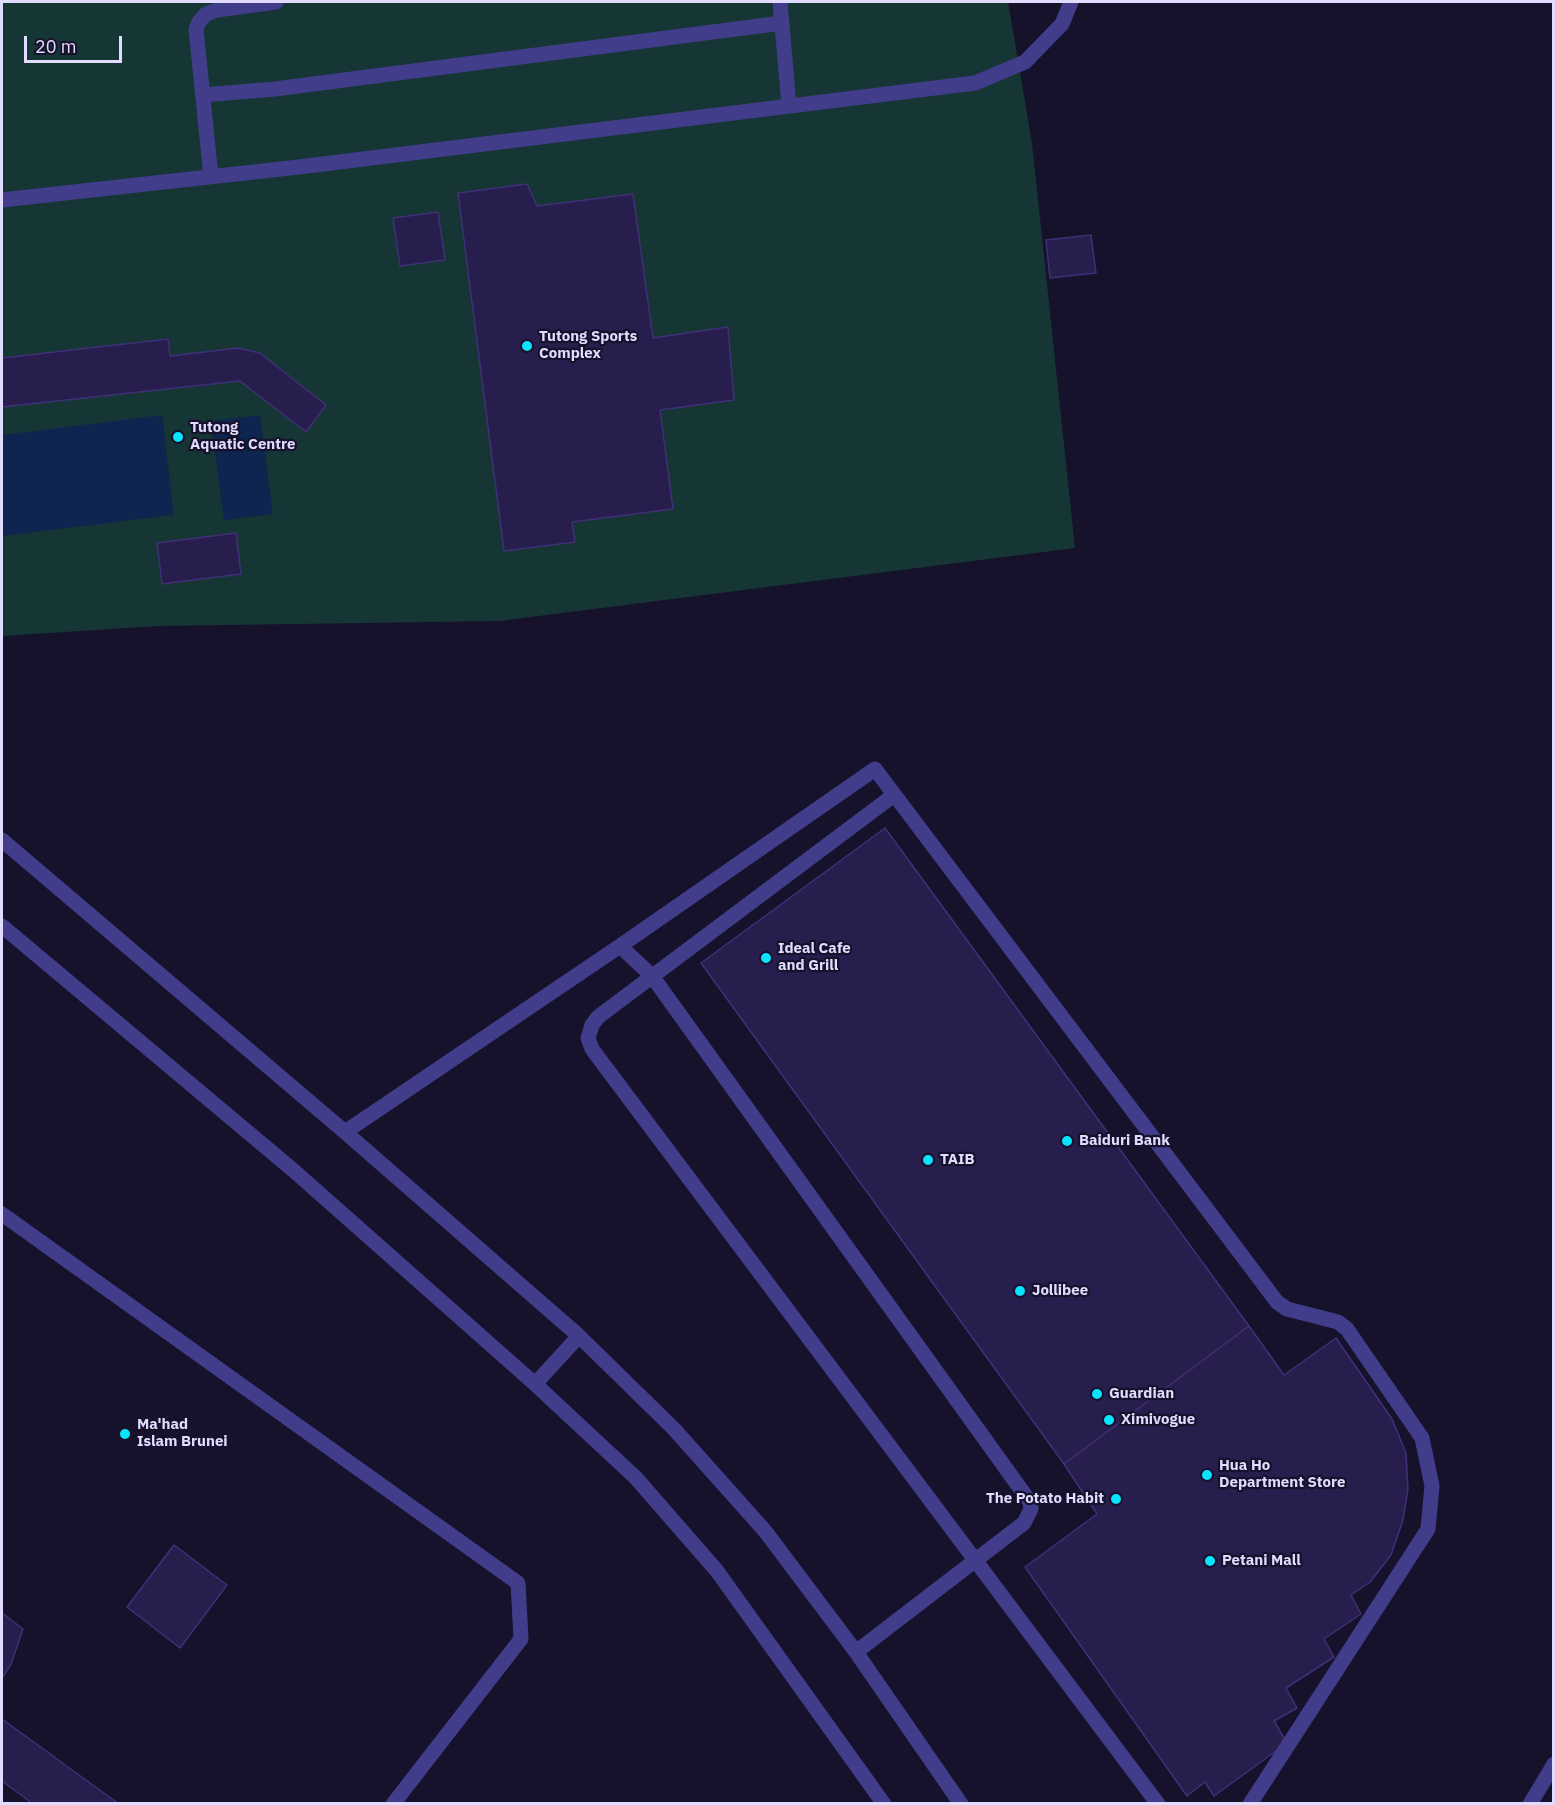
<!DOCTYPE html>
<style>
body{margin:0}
#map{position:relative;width:1555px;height:1805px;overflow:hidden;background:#16122c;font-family:"IBM Plex Sans",sans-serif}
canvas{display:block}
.frame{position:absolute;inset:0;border:3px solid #e1dcff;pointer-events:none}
.scale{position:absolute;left:24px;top:36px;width:98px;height:27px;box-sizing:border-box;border:3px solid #e1dcff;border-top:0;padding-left:8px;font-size:18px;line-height:21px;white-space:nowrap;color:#e1dcff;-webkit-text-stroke:4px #16122c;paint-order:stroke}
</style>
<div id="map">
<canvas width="1555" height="1805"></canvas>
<div class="frame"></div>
<div class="scale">20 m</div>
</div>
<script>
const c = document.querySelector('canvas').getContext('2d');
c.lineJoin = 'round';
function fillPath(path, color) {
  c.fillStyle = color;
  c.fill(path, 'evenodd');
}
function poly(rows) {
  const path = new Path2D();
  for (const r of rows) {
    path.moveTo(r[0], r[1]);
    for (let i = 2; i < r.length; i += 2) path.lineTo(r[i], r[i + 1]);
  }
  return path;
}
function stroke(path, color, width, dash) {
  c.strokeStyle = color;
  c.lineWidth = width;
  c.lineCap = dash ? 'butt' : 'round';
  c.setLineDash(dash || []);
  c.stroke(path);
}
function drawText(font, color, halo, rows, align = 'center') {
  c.font = font + ' "IBM Plex Sans",sans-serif';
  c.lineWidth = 4.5;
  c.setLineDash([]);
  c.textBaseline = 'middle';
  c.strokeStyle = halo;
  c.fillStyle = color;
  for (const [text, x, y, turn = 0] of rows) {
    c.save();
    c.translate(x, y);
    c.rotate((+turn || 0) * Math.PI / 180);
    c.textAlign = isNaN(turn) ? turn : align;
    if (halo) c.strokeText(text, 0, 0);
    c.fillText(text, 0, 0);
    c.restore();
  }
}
const green = poly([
 [2,2,1008,2,1032,143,1075,548,499,621,159,626,2,636]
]);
const water = poly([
 [162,415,174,515,2,536,2,435],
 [260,415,273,514,224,520,211,421]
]);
const building = poly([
 [527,184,537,206,633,194,653,338,728,327,734,400,660,410,673,509,572,522,575,542,504,551,458,193,527,184],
 [438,212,445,260,400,266,393,218,438,212],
 [1091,235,1096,273,1050,278,1046,240,1091,235],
 [168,339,170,356,238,348,260,353,326,405,306,432,240,381,2,407,2,358,168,339],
 [236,533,241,574,162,584,157,543,236,533],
 [885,828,1249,1326,1064,1464,701,963,885,828],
 [1249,1326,1284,1375,1336,1338,1392,1419,1406,1453,1408,1489,1403,1520,1391,1555,1370,1582,1351,1595,1361,1614,1324,1639,1334,1657,1286,1688,1297,1708,1274,1721,1287,1743,1214,1796,1205,1782,1187,1796,1025,1567,1097,1514,1064,1464,1249,1326],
 [174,1545,227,1585,180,1648,127,1607,174,1545],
 [2,1613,23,1629,11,1664,2,1678,2,1613],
 [2,1719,119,1804,33,1804,2,1781,2,1719]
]);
const minor = poly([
 [780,2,789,106],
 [203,95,275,89,782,23],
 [211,177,196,29,199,22,206,14,217,10,276,2],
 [2,200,299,167,975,83,1025,62,1062,24,1071,2],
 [894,795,598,1017,592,1025,588,1038,592,1049,1158,1804],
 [2,840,345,1132,579,1336,674,1429,765,1531,856,1652,961,1804],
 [2,926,293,1170,535,1384,636,1478,717,1571,884,1804],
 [620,946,652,976,1030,1502,1031,1509,1024,1523,856,1652],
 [345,1132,620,946,875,769,1277,1302,1287,1309,1338,1322,1347,1329,1422,1438,1432,1486,1428,1529,1250,1804],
 [2,1214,518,1583,521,1639,393,1804],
 [535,1384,579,1336],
 [1530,1804,1554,1764]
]);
const markers = [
 [527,346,6,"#0ae3fd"],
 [178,437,6,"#0ae3fd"],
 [766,958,6,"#0ae3fd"],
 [1067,1141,6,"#0ae3fd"],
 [928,1160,6,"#0ae3fd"],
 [1020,1291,6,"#0ae3fd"],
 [1097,1394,6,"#0ae3fd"],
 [1109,1420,6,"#0ae3fd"],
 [125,1434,6,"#0ae3fd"],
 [1207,1475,6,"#0ae3fd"],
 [1116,1499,6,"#0ae3fd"],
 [1210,1561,6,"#0ae3fd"]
];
const poiNames = [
 ["Tutong Sports",539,337],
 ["Complex",539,354],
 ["Tutong",190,428],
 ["Aquatic Centre",190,445],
 ["Ideal Cafe",778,949],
 ["and Grill",778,966],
 ["Baiduri Bank",1079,1141],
 ["TAIB",940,1160],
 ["Jollibee",1032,1291],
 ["Guardian",1109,1394],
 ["Ximivogue",1121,1420],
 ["Ma'had",137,1425],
 ["Islam Brunei",137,1442],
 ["Hua Ho",1219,1466],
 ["Department Store",1219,1483],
 ["The Potato Habit",1104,1499,"right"],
 ["Petani Mall",1222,1561]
];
fillPath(green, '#153635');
fillPath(water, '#0e254f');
fillPath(building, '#281e4d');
stroke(building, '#3f3078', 1.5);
stroke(minor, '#413d8a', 15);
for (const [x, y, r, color] of markers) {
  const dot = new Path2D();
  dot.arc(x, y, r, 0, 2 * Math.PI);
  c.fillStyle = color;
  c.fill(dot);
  stroke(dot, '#16122c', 2);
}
drawText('bold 15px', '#e1dcff', '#16122c', poiNames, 'left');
</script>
